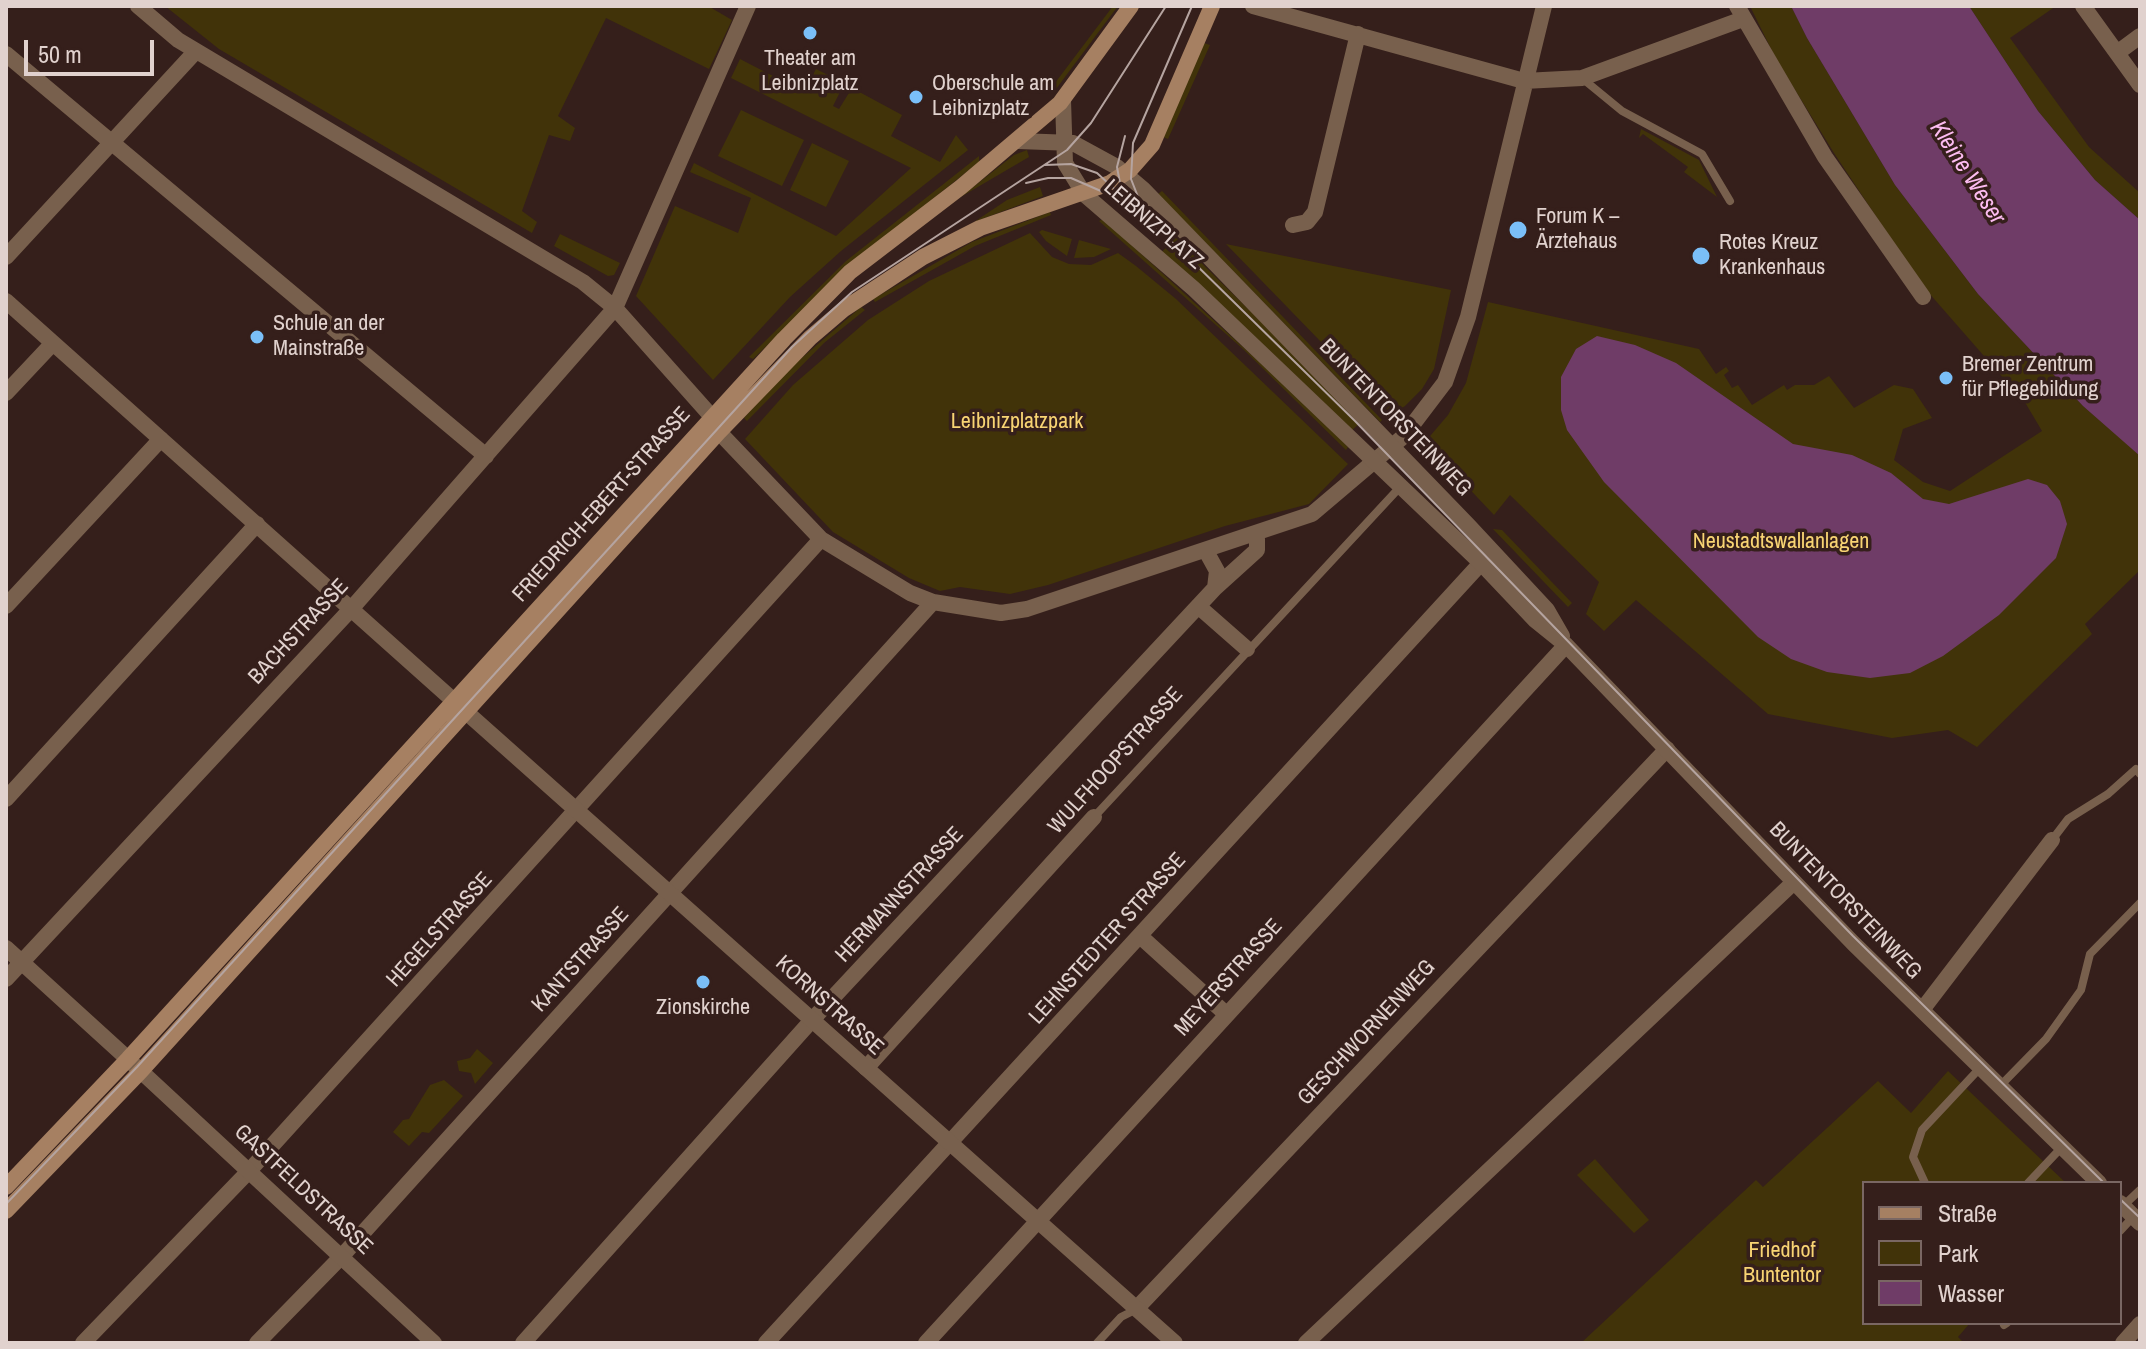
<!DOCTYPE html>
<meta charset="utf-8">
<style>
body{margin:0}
#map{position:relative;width:2146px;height:1349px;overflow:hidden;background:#351f1b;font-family:"Archivo Narrow",sans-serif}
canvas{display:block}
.frame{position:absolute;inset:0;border:8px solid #e1d2ce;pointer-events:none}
.legend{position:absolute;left:1862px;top:1181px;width:260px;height:144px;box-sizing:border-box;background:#351f1b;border:2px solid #7a6763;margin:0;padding:10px 14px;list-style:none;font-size:24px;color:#e1d2ce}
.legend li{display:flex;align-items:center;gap:16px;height:40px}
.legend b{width:40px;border:2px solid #7a6763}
.scale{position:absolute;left:24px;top:40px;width:130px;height:36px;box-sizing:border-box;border:4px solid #e1d2ce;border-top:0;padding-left:10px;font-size:24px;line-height:28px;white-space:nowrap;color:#e1d2ce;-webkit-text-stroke:6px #351f1b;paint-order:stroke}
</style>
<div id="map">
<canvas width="2146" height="1349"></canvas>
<div class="frame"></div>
<ul class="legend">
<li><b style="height:10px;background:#a68062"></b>Straße</li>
<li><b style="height:22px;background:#413309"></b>Park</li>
<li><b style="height:22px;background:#6f3c67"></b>Wasser</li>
</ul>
<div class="scale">50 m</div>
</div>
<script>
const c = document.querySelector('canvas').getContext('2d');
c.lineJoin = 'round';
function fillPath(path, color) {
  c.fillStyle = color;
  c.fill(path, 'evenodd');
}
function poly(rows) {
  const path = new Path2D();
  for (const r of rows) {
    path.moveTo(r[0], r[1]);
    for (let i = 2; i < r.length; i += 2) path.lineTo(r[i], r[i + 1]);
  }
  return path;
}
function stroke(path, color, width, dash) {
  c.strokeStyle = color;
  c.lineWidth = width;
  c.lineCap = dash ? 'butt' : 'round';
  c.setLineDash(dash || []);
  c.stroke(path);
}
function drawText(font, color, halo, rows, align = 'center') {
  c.font = font + ' "Archivo Narrow",sans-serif';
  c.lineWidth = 7;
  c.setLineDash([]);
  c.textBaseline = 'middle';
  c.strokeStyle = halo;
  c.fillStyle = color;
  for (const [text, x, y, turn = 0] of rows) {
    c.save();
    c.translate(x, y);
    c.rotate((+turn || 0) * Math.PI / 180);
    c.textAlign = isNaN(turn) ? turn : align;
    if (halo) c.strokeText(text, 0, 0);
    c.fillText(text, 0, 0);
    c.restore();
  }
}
const green = poly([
 [165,6,708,6,732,20,709,69,606,18,558,116,575,128,570,141,549,135,522,211,537,222,532,233,219,49],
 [1113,6,1118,6,1056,89,1052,87],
 [1750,6,1791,6,1807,38,1895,185,1978,294,2083,406,2140,455,2140,570,2085,624,2092,634,1977,747,1948,730,1892,738,1768,714,1636,600,1604,631,1586,614,1599,582,1510,495,1494,515,1425,442,1448,415,1466,383,1488,302,1699,349,1716,374,1726,367,1729,371,1724,375,1732,388,1738,385,1752,405,1784,385,1787,390,1795,385,1814,385,1829,376,1854,408,1894,385,1913,389,1932,418,1903,429,1894,460,1923,482,1950,491,2042,431,2026,404,1921,284,1834,153,1776,59],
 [1969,6,2056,6,2010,38,2089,147,2140,193,2140,220,2095,180,2038,111],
 [1204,43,1210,45,1168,139,1163,137],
 [740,59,804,92,816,69,828,75,844,84,833,106,839,109,852,88,902,115,891,136,940,162,956,135,968,150,841,251,790,297,713,380,636,296,675,206,738,233,751,198,690,172,694,163,836,236,911,168,731,78],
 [741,110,804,140,782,186,718,156],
 [1641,129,1699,160,1717,197,1684,172,1688,167,1643,134,1639,138],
 [812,143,849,161,826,207,790,190],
 [1027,150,1029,157,959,198,1014,155],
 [979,156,979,162,851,264,753,359,749,357,846,261],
 [1040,187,1043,196,974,222,1007,200],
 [1162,191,1382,420,1380,422,1158,194],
 [1050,212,1051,215,975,246,875,302,873,299,972,242],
 [1103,219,1326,423,1348,447,1346,450,1244,350,1099,221],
 [1042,230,1072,239,1067,256,1046,241,1039,232],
 [1030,233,1052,257,1069,264,1091,265,1118,253,1136,266,1176,299,1348,464,1309,504,1225,526,1048,585,1010,594,960,587,940,591,909,578,833,532,745,439,793,385,868,320,929,281],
 [560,234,620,263,614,275,608,276,554,246],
 [1175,237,1362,421,1349,433,1162,252],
 [1079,240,1111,249,1094,257,1074,258],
 [1226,244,1451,290,1434,369,1422,389,1405,406,1396,412,1388,411],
 [861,307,865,310,824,343,747,421,744,418,783,374],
 [1493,529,1502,530,1572,603,1568,607],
 [477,1049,493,1063,475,1084,471,1073,459,1071,457,1061,470,1058],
 [1948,1071,2066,1183,1864,1183,1864,1323,1970,1323,1958,1337,1964,1343,1581,1343,1756,1180,1763,1187,1878,1081,1911,1113],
 [444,1080,463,1096,429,1133,422,1132,409,1146,393,1132,403,1120,409,1119,430,1085],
 [1595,1159,1649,1220,1634,1233,1577,1175]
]);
const water = poly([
 [1791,6,1969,6,2038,111,2095,180,2140,220,2140,456,2083,406,1978,294,1895,185,1807,38],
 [1597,336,1635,345,1676,363,1793,444,1852,455,1891,473,1923,499,1949,504,2028,479,2047,485,2060,501,2067,524,2056,558,1999,615,1943,656,1910,673,1870,678,1827,672,1791,659,1758,637,1604,482,1567,430,1561,410,1561,377,1576,349]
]);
const service = poly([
 [1583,79,1622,111,1702,154,1730,201],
 [1094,817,1401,486],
 [2052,840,2068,819,2108,794,2136,769,2140,774],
 [2000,1086,2046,1039,2081,990,2090,954,2140,903],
 [1925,1183,1913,1157,1922,1130,1980,1068],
 [2028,1183,2062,1147],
 [2123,1206,2140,1190],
 [2120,1231,2133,1217],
 [2004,1325,2007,1323],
 [1097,1343,1121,1317,1137,1309]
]);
const minor = poly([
 [138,6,178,40,583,282,615,308,712,417],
 [1253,6,1524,81,1582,78,1743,19],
 [1737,6,1825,157,1923,297],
 [2083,6,2140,85],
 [2117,53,2140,36],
 [6,54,486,456],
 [1293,225,1307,222,1315,212,1358,34],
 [6,257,196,51],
 [6,301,454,701],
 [6,393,53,343],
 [719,432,821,539,910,593,933,602,1001,613,1027,609,1312,514,1404,436,1445,382,1468,317,1544,6],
 [1215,588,1257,550,1257,534],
 [6,606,161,439],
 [1198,606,1247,649],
 [6,799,257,524],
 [1140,936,1225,1013],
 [6,948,128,1059],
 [6,979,352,608,615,308,748,6],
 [1922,1010,2052,840],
 [866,1068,1094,817],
 [1137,1308,1667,749],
 [83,1343,250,1170,821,539],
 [257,1343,342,1256,933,602],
 [523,1343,812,1020,1215,588,1217,571,1206,551],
 [766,1343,1481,563],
 [1306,1343,1794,882],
 [2123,1343,2140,1324]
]);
const tertiary = poly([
 [1063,100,1065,163,1084,194,1194,289,1481,563,1535,620,1566,645,1853,943,2099,1183],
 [1018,141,1073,143,1117,167,1143,189,1468,525,1547,610,1562,636],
 [456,703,1175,1343],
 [132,1063,434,1343],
 [2120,1203,2140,1223],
 [926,1343,1566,645]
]);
const secondary = poly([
 [6,1187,128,1059,784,339,850,272,961,187,1060,103,1131,6],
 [6,1211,141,1071,719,432,810,338,844,309,923,257,980,228,1110,183,1130,170,1152,145,1212,6]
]);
const tram = poly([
 [1045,165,1071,164,1097,173,1185,254,1355,421,1853,936,2104,1183],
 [1026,183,1048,178,1071,178,1110,195],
 [1122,194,1117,167,1125,136],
 [1142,207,1131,179,1133,143,1192,6],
 [2120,1199,2140,1218],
 [6,1204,137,1067,792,347,852,292,1067,150,1091,123,1166,6]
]);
const markers = [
 [810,33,8,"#7abff8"],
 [916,97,8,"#7abff8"],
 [1518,230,10,"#7abff8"],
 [1701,256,10,"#7abff8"],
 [257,337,8,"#7abff8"],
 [1946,378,8,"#7abff8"],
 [703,982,8,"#7abff8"]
];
const poiNames = [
 ["Theater am",810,59,"center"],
 ["Leibnizplatz",810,84,"center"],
 ["Oberschule am",932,84],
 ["Leibnizplatz",932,109],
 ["Forum K –",1536,217],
 ["Ärztehaus",1536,242],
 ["Rotes Kreuz",1719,243],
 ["Krankenhaus",1719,268],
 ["Schule an der",273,324],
 ["Mainstraße",273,349],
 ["Bremer Zentrum",1962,365],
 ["für Pflegebildung",1962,390],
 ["Zionskirche",703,1008,"center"]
];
const streetNames = [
 ["LEIBNIZPLATZ",1153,225,41],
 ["BUNTENTORSTEINWEG",1395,418,46],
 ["FRIEDRICH-EBERT-STRASSE",602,505,-48],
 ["BACHSTRASSE",299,632,-47],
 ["WULFHOOPSTRASSE",1116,761,-48],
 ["HERMANNSTRASSE",900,895,-47],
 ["BUNTENTORSTEINWEG",1845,901,46],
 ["HEGELSTRASSE",440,930,-48],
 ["LEHNSTEDTER STRASSE",1108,939,-48],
 ["KANTSTRASSE",581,960,-48],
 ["MEYERSTRASSE",1229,978,-48],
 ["KORNSTRASSE",829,1006,42],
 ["GESCHWORNENWEG",1367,1033,-47],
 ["GASTFELDSTRASSE",303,1190,43]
];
const parkNames = [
 ["Leibnizplatzpark",1017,422],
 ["Neustadtswallanlagen",1781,542],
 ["Friedhof",1782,1251],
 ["Buntentor",1782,1276]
];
const waterNames = [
 ["Kleine Weser",1967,173,57]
];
fillPath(green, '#413309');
fillPath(water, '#6f3c67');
stroke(service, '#78604d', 8);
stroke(minor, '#78604d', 16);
stroke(tertiary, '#78604d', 16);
stroke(secondary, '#a68062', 16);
stroke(tram, '#b5a4a0', 2);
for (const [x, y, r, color] of markers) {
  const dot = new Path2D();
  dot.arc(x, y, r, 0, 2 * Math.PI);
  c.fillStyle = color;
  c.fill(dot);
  stroke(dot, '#351f1b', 3);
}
drawText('22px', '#e1d2ce', '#351f1b', poiNames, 'left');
drawText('22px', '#e1d2ce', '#351f1b', streetNames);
drawText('22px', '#f8d473', '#351f1b', parkNames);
drawText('italic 24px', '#fcbcf0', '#351f1b', waterNames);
</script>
